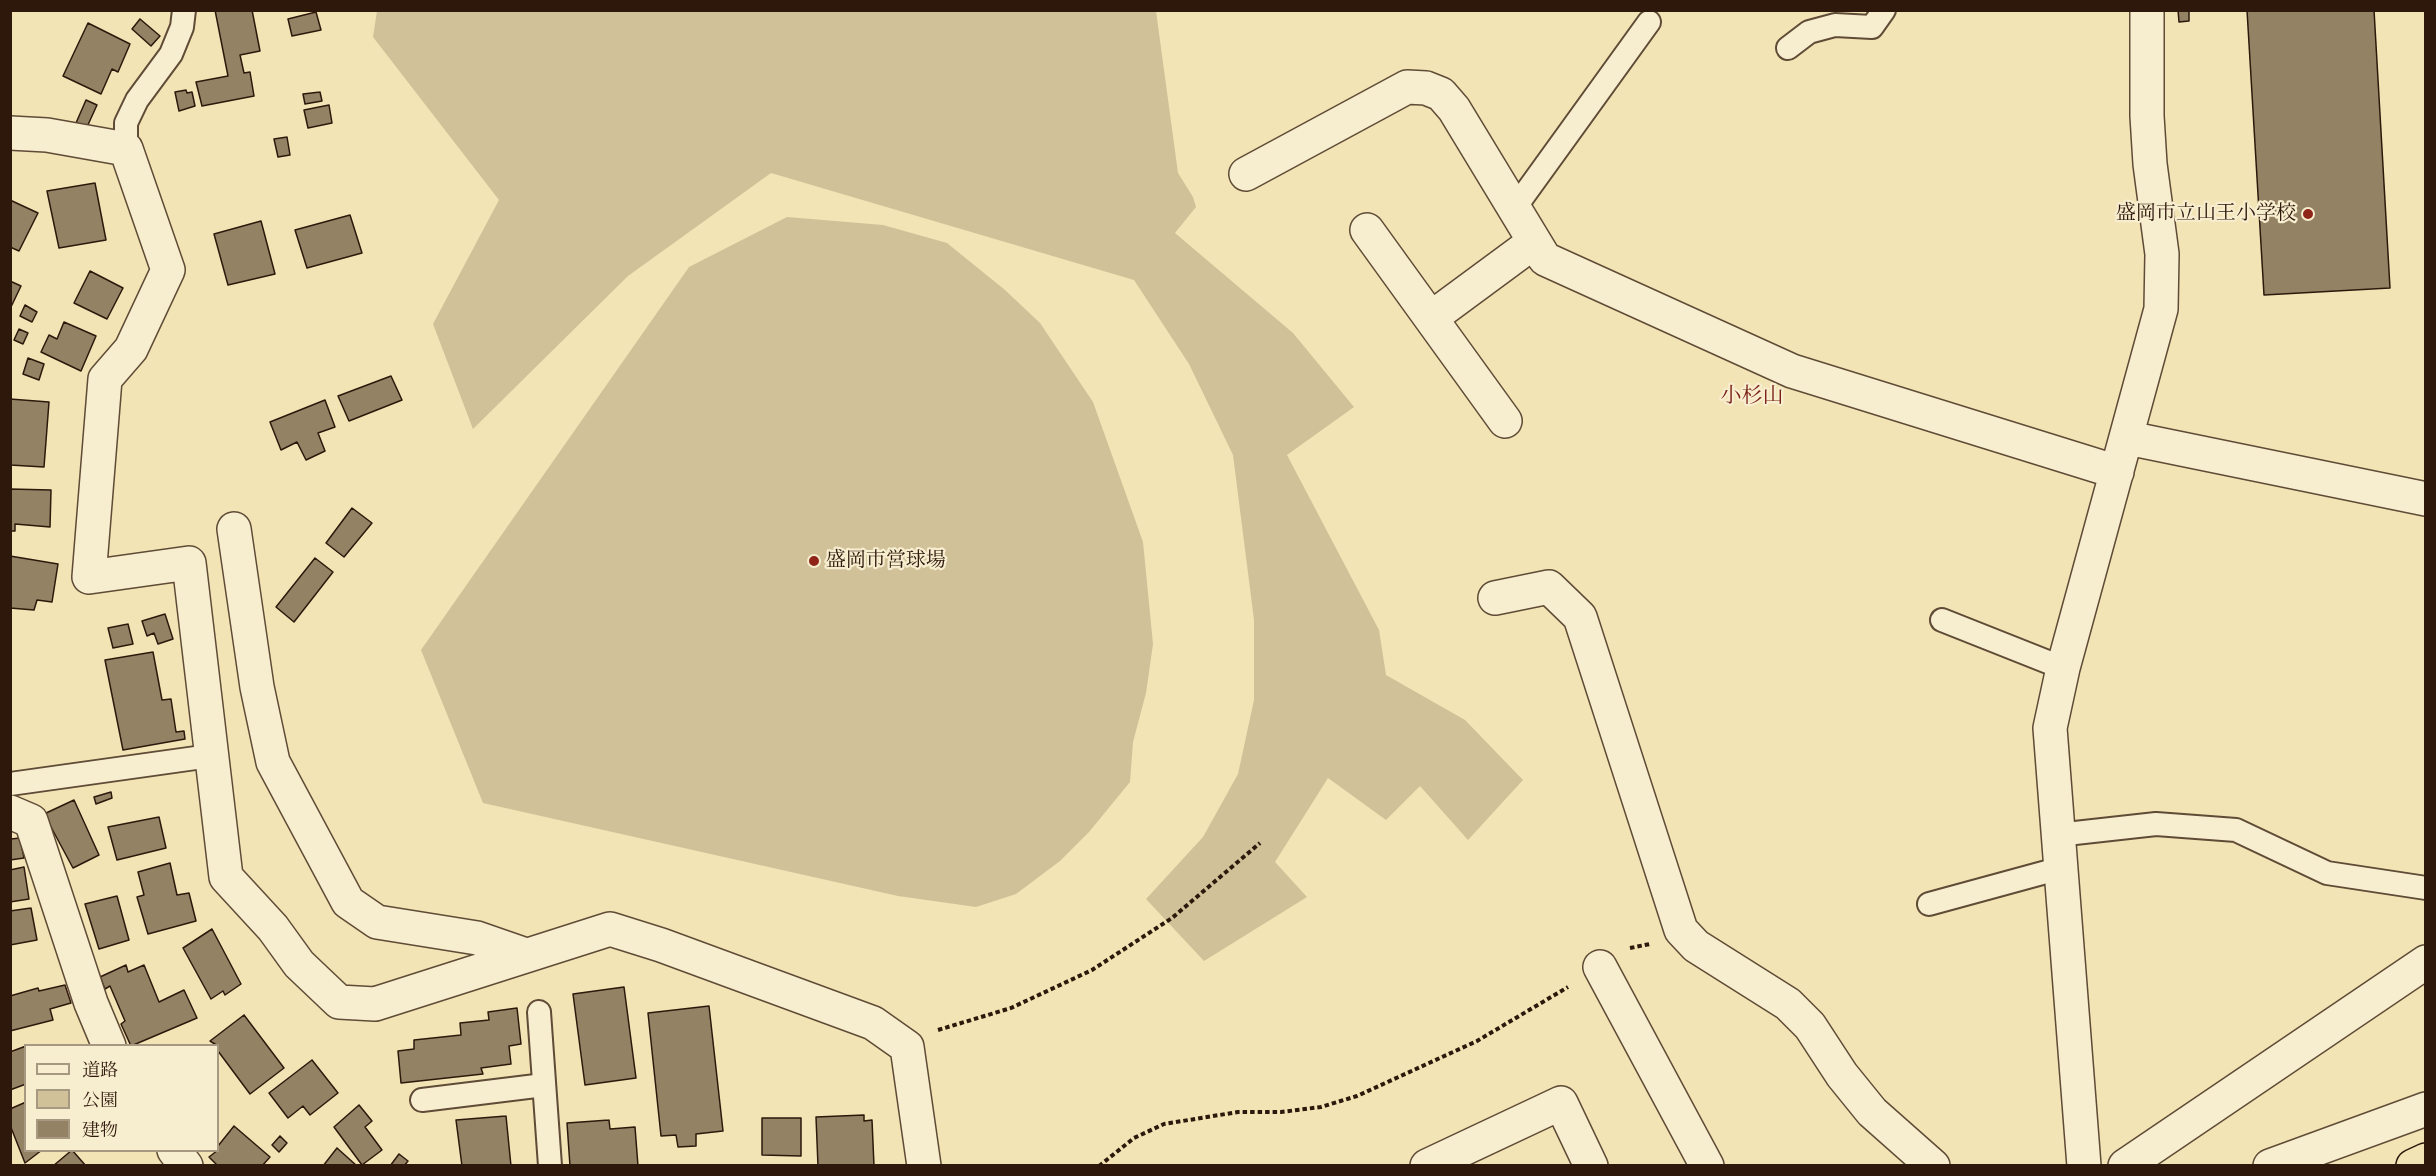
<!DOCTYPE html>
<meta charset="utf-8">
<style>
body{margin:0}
#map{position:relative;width:2436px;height:1176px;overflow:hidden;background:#f2e4b5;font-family:Cardo,"Noto Serif JP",serif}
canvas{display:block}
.frame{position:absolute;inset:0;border:12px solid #2e180c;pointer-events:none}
.legend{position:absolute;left:24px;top:1044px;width:195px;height:108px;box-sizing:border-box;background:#f7edcf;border:2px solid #a79881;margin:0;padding:8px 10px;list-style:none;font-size:18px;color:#2e180c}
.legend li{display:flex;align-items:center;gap:12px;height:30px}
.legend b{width:30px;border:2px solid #a79881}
</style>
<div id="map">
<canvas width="2436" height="1176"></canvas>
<div class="frame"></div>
<ul class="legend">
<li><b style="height:8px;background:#f7edcf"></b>道路</li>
<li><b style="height:16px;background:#d1c198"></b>公園</li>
<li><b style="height:16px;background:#948264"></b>建物</li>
</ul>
</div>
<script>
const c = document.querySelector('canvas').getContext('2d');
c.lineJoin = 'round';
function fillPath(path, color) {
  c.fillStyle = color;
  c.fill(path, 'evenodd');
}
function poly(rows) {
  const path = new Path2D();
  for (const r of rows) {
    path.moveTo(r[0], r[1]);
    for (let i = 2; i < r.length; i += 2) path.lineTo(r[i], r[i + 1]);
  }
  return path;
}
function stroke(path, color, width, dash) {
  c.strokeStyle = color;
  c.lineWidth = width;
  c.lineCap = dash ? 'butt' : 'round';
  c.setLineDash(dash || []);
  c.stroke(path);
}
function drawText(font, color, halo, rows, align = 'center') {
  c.font = font + ' Cardo,"Noto Serif JP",serif';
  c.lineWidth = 4.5;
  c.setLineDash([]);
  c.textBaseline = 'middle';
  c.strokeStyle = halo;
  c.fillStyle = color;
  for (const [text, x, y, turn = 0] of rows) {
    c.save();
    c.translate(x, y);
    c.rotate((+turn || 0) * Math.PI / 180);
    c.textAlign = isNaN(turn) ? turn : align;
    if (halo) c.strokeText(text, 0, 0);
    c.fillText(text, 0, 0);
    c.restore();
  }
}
const green = poly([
 [377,11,1156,11,1178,173,1193,197,1196,207,1175,233,1293,333,1354,407,1287,455,1379,630,1386,675,1465,720,1523,780,1468,840,1420,786,1386,820,1328,778,1275,862,1307,897,1204,961,1146,899,1203,837,1238,774,1254,700,1254,620,1233,455,1189,364,1134,280,771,173,628,276,473,429,433,324,499,200,373,37],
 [787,217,883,225,947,243,1005,290,1040,323,1093,402,1143,542,1153,644,1146,693,1133,742,1130,782,1089,832,1060,861,1016,894,976,907,898,896,483,803,421,650,689,267]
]);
const building = poly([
 [215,10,252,10,260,51,240,55,244,73,250,72,254,96,202,106,196,82,228,76,215,10],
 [2178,10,2189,10,2189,21,2179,22,2178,10],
 [2247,10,2374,10,2390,288,2264,295,2247,10],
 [316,12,321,30,292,36,288,19,316,12],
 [140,19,160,36,151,46,132,29,140,19],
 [88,23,130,44,118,72,112,69,101,94,63,76,88,23],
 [186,90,187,93,192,92,195,106,179,111,175,92,186,90],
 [320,92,322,101,305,104,303,94,320,92],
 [86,100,97,105,87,127,76,123,86,100],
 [329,105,332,123,308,128,304,110,329,105],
 [287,137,290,155,278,157,274,139,287,137],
 [95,183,106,240,59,248,47,191,95,183],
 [10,200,38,213,19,251,10,247,10,200],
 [350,215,362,253,307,268,295,230,350,215],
 [261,221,275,274,228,285,214,234,261,221],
 [90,271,123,288,107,319,74,303,90,271],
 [10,281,21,286,10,309,10,281],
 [25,305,37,312,32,322,20,316,25,305],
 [64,322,96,336,81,371,41,352,49,335,57,339,64,322],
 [19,329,28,333,23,344,14,340,19,329],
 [28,358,44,364,39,380,23,374,28,358],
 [391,376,402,400,349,421,338,396,391,376],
 [10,399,49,402,44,467,10,465,10,399],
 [325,400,335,427,318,433,325,451,306,460,297,442,281,450,270,422,325,400],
 [10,489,51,490,50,527,15,524,15,531,10,531,10,489],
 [352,508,372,523,344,557,326,543,352,508],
 [10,556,58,564,52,602,37,600,34,610,10,608,10,556],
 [315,558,333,572,294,622,276,607,315,558],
 [165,614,173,639,158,644,154,633,147,636,142,621,165,614],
 [128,624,133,644,113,648,108,628,128,624],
 [153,652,162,700,171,699,176,732,184,731,185,739,123,750,105,660,153,652],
 [111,792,112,798,96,804,94,797,111,792],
 [74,800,99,855,73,868,44,814,74,800],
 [159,817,166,848,117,860,108,827,159,817],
 [10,836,11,839,20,838,24,858,10,860,10,836],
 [170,863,177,895,189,893,196,921,148,934,137,897,144,895,138,872,170,863],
 [24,867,29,899,10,902,10,870,24,867],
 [117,896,129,940,99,949,85,904,117,896],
 [31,908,37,940,10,945,10,911,31,908],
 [212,929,241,984,225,995,223,991,211,999,183,948,212,929],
 [126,965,128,972,144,965,159,1002,184,990,197,1018,131,1046,121,1024,125,1021,110,986,105,989,100,977,126,965],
 [65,985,71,1003,50,1009,53,1020,10,1031,10,996,38,988,39,991,65,985],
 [624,987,636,1078,585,1085,573,994,624,987],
 [709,1006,723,1131,696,1134,696,1146,678,1147,676,1135,661,1136,648,1013,709,1006],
 [517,1008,521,1044,509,1046,511,1064,481,1068,483,1074,401,1083,398,1051,414,1049,414,1040,461,1035,460,1023,489,1020,488,1012,517,1008],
 [244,1015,284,1068,250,1094,218,1051,218,1046,210,1041,244,1015],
 [26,1046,26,1084,10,1090,10,1052,26,1046],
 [312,1060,338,1093,310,1115,303,1106,288,1118,269,1093,312,1060],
 [26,1102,26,1150,42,1150,25,1163,10,1125,10,1109,26,1102],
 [359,1105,372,1121,365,1127,382,1150,362,1165,334,1127,359,1105],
 [864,1115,864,1121,872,1120,874,1166,818,1166,816,1117,864,1115],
 [506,1116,511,1166,462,1166,456,1120,506,1116],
 [762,1118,801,1118,801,1156,762,1155,762,1118],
 [609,1120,610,1129,635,1127,638,1166,570,1166,567,1123,609,1120],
 [234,1126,270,1157,262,1166,218,1166,209,1157,218,1150,218,1146,234,1126],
 [280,1136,287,1143,279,1152,272,1145,280,1136],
 [337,1148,357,1166,323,1166,337,1148],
 [72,1150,86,1166,53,1166,72,1150],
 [399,1154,408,1161,404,1166,390,1166,399,1154]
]);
const path = poly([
 [1630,948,1650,944],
 [938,1030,1011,1008,1092,970,1172,918,1260,843],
 [1099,1166,1134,1138,1164,1124,1238,1112,1281,1112,1321,1107,1357,1096,1477,1041,1568,987]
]);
const service = poly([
 [1788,48,1809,32,1835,25,1872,27,1884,10],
 [126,149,126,123,137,100,171,54,182,27,184,10],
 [1514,209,1649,22],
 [1942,620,2063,668],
 [10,784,210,756],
 [2057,835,2156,824,2236,830,2327,873,2426,888],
 [1929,904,2061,868],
 [539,1012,550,1166],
 [422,1100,544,1085]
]);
const minor = poly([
 [10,133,47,135,126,149,168,270,131,349,105,379,89,577,189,563,226,877,273,928,299,964,339,1002,375,1004,610,929,661,945,873,1023,907,1047,924,1166],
 [1246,174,1407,87,1426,88,1441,94,1454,109,1545,259,1792,371,2117,472],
 [1367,230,1505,421],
 [1431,318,1534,242],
 [2128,438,2426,499],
 [234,529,257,687,273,762,348,902,377,922,477,938,526,955],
 [1495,598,1549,587,1580,617,1681,930,1696,946,1788,1004,1810,1026,1842,1075,1872,1112,1933,1166],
 [10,812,31,821,91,1003,109,1046],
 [1600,967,1707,1166],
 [174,1150,186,1166],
 [1427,1166,1561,1103,1591,1166],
 [2084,1166,2050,728,2063,668,2161,309,2162,254,2150,164,2147,116,2147,10],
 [2125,1166,2426,962],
 [2270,1166,2426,1109]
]);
const trunk = poly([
 [2413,1166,2426,1160]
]);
const markers = [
 [2308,214,6,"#8f2418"],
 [814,561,6,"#8f2418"]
];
const poiNames = [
 ["盛岡市立山王小学校",2296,214],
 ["盛岡市営球場",826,561,"left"]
];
const neighbourhoodNames = [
 ["小杉山",1752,397]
];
fillPath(green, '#d1c198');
fillPath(building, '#948264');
stroke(building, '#2e180c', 1.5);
stroke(service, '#5f4b36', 26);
stroke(minor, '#5f4b36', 36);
stroke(trunk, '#2e180c', 36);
stroke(path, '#2e180c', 4, [4.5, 3]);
stroke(service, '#f7edcf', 22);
stroke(minor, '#f7edcf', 33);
stroke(trunk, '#f2e4b5', 33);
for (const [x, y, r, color] of markers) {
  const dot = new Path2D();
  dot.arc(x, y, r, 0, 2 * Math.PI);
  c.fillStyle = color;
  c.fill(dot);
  stroke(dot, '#f7edcf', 2);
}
drawText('20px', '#2e180c', '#f7edcf', poiNames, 'right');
drawText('21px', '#7a1f14', '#f7edcf', neighbourhoodNames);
</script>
